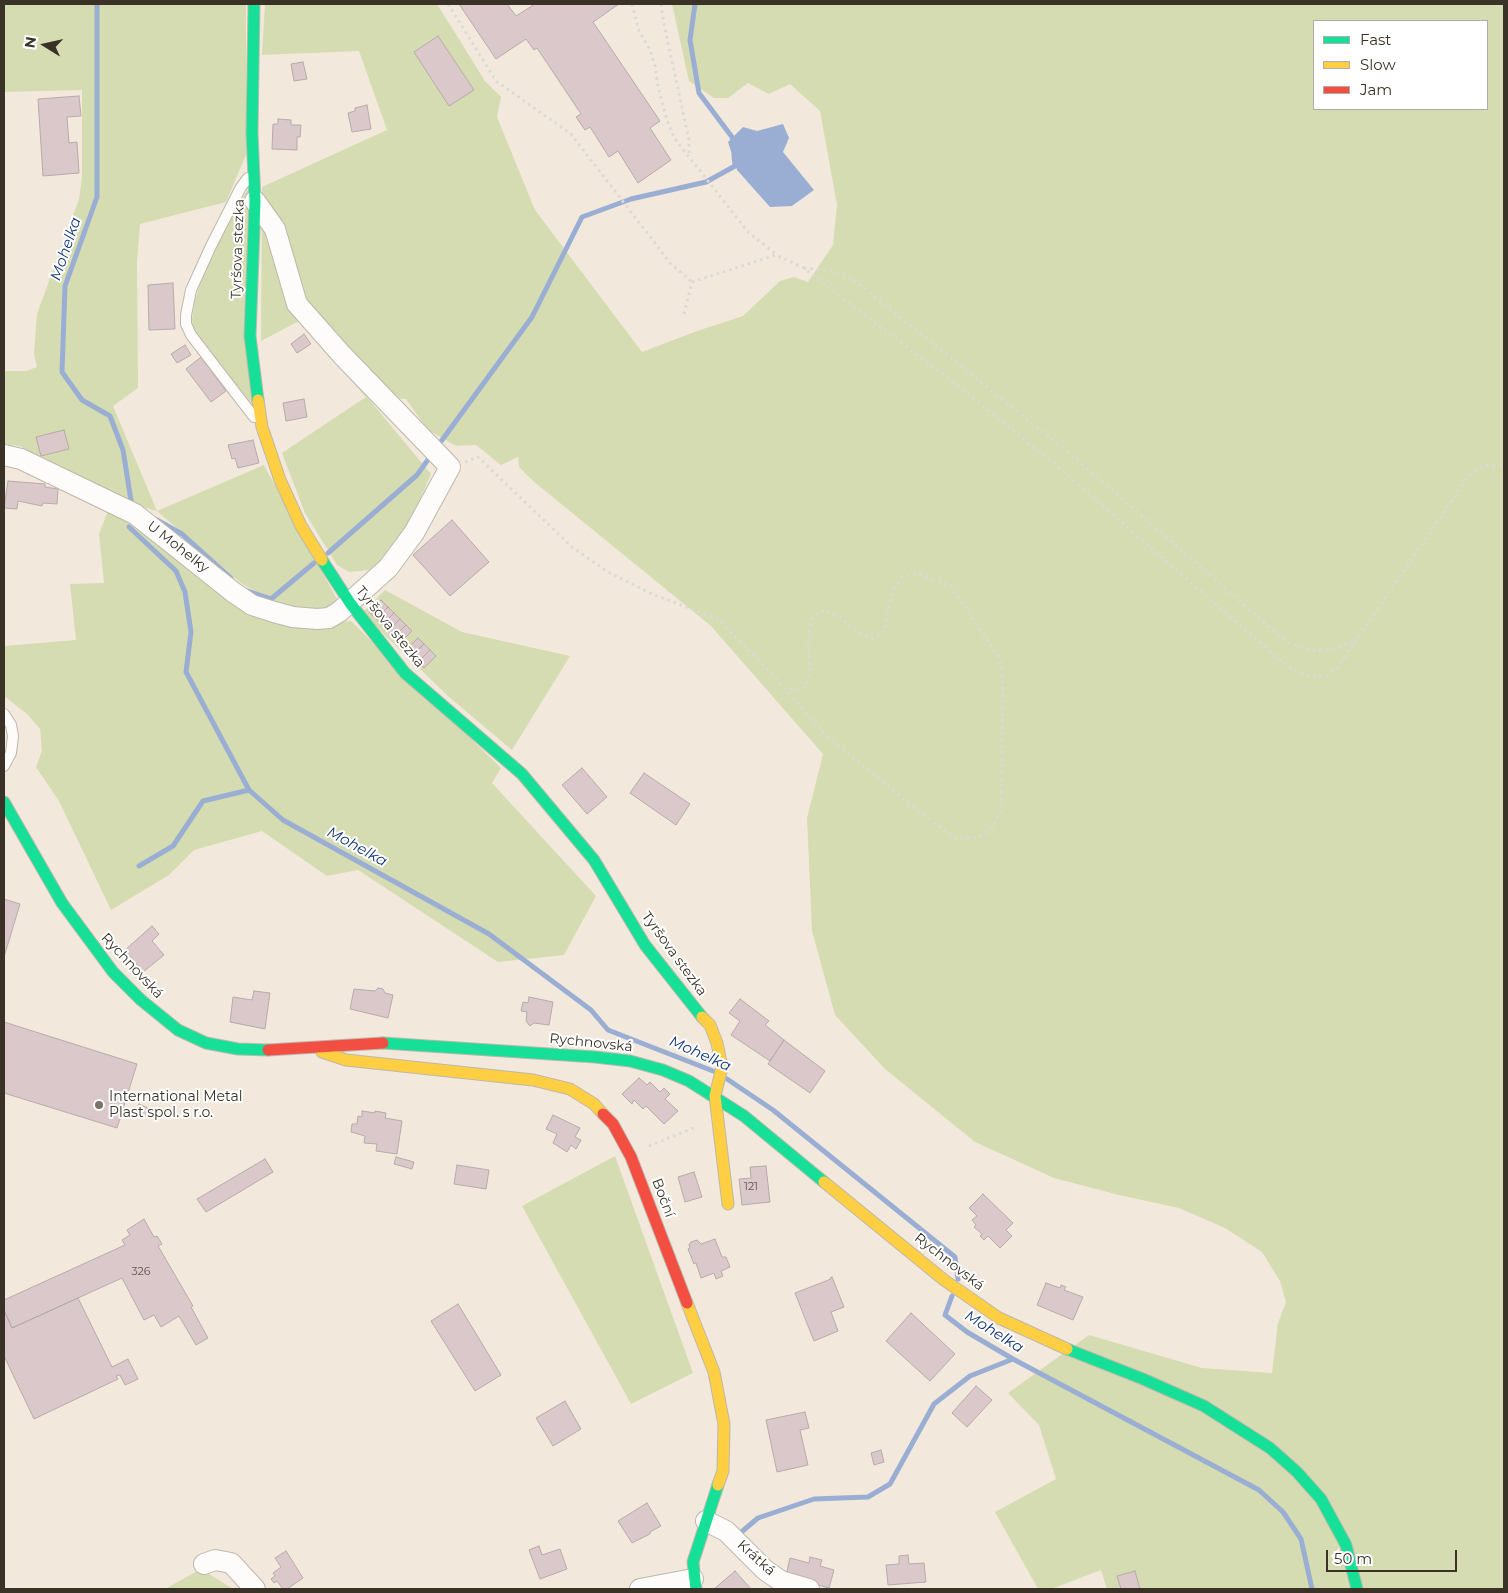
<!DOCTYPE html>
<meta charset="utf-8">
<style>
body{margin:0}
#map{position:relative;width:1508px;height:1593px;overflow:hidden;background:#f2e9dc;font-family:Montserrat,sans-serif}
canvas{display:block}
.frame{position:absolute;inset:0;border:5px solid #3a3226;pointer-events:none}
.legend{position:absolute;left:1313px;top:20px;width:175px;height:90px;box-sizing:border-box;background:#fff;border:1px solid #b0ada8;margin:0;padding:6px 9px;list-style:none;font-size:15px;color:#3a3226}
.legend li{display:flex;align-items:center;gap:10px;height:25px}
.legend b{width:25px;border:1px solid #b0ada8}
.north{position:absolute;left:20px;top:20px;width:50px;height:50px;-webkit-text-stroke:4px #fff;paint-order:stroke;rotate:280deg;font-size:14px;font-weight:700;line-height:20px;text-align:center;color:#3a3226}
.north::after{content:'';display:block;margin:auto;width:18px;height:22px;background:#3a3226;clip-path:polygon(50% 0,100% 100%,50% 72%,0 100%)}
.scale{position:absolute;left:1326px;top:1550px;width:131px;height:22px;box-sizing:border-box;border:2px solid #3a3226;border-top:0;padding-left:6px;font-size:15px;line-height:18px;white-space:nowrap;color:#3a3226;-webkit-text-stroke:4px #fff;paint-order:stroke}
</style>
<div id="map">
<canvas width="1508" height="1593"></canvas>
<div class="frame"></div>
<ul class="legend">
<li><b style="height:6px;background:#16e098"></b>Fast</li>
<li><b style="height:6px;background:#ffcf43"></b>Slow</li>
<li><b style="height:6px;background:#f24e42"></b>Jam</li>
</ul>
<div class="north">N</div>
<div class="scale">50 m</div>
</div>
<script>
const c = document.querySelector('canvas').getContext('2d');
c.lineJoin = 'round';
function fillPath(path, color) {
  c.fillStyle = color;
  c.fill(path, 'evenodd');
}
function poly(rows) {
  const path = new Path2D();
  for (const r of rows) {
    path.moveTo(r[0], r[1]);
    for (let i = 2; i < r.length; i += 2) path.lineTo(r[i], r[i + 1]);
  }
  return path;
}
function stroke(path, color, width, dash) {
  c.strokeStyle = color;
  c.lineWidth = width;
  c.lineCap = dash ? 'butt' : 'round';
  c.setLineDash(dash || []);
  c.stroke(path);
}
function drawText(font, color, halo, rows, align = 'center') {
  c.font = font + ' Montserrat,sans-serif';
  c.lineWidth = 4;
  c.setLineDash([]);
  c.textBaseline = 'middle';
  c.strokeStyle = halo;
  c.fillStyle = color;
  for (const [text, x, y, turn = 0] of rows) {
    c.save();
    c.translate(x, y);
    c.rotate((+turn || 0) * Math.PI / 180);
    c.textAlign = isNaN(turn) ? turn : align;
    if (halo) c.strokeText(text, 0, 0);
    c.fillText(text, 0, 0);
    c.restore();
  }
}
const green = poly([
 [4,4,246,4,246,155,226,202,140,224,137,262,138,388,113,406,157,511,264,465,339,603,319,612,287,607,242,584,157,511,119,501,20,446,4,444,4,371,26,371,37,367,34,354,37,314,79,199,82,178,82,90,4,92],
 [265,4,437,4,485,81,501,97,497,117,535,210,642,352,697,331,743,316,780,281,794,277,808,282,833,245,837,205,820,111,790,84,769,94,748,83,728,98,714,98,689,81,672,4,1504,4,1504,1589,1107,1589,1101,1570,1051,1589,1038,1589,995,1512,1056,1479,1039,1425,1008,1393,1089,1335,1202,1368,1272,1373,1278,1323,1286,1302,1280,1281,1262,1252,1225,1228,1179,1208,1119,1195,1054,1178,975,1142,885,1069,835,1015,812,931,807,818,823,754,711,626,533,481,519,467,518,457,501,465,476,445,456,446,428,430,406,399,367,397,431,474,406,532,383,559,369,570,349,572,337,565,305,513,282,453,366,397,299,321,261,341,262,187,387,130,359,51,262,55],
 [1314,21,1487,21,1487,109,1314,109],
 [248,189,253,405,209,351,193,328,192,319,195,300,201,281,230,218],
 [108,511,158,540,234,602,325,625,351,621,501,768,492,783,596,896,564,955,498,962,358,870,327,876,262,831,194,850,169,875,111,910,59,801,36,767,42,751,40,729,27,714,4,696,4,646,76,640,70,584,104,583,99,534],
 [385,590,462,632,570,656,512,750,448,696,362,613],
 [615,1156,693,1373,631,1404,522,1206],
 [201,1569,233,1589,165,1589]
]);
const water = poly([
 [783,124,789,138,783,152,814,190,792,206,770,207,737,170,728,142,743,127,757,131]
]);
const stream = poly([
 [97,4,97,197,65,286,62,372,82,400,110,416,123,450,132,507],
 [695,4,690,40,699,93,732,137,733,144],
 [437,447,532,317,582,217,631,199,706,182,735,166,734,155],
 [157,520,182,534,231,578],
 [129,527,176,571,185,592,191,632,186,672,249,790,283,820,489,934,591,1010,608,1030,713,1071],
 [328,553,417,475,432,454],
 [245,590,271,599,314,563],
 [139,866,173,846,203,801,249,790],
 [727,1079,773,1110,955,1257,958,1279],
 [952,1296,945,1315,967,1332,1013,1359,1259,1490,1283,1512,1301,1539,1312,1589],
 [739,1534,758,1518,814,1499,868,1497,890,1484,934,1404,970,1376,1013,1359]
]);
const building = poly([
 [459,4,507,4,516,16,535,4,619,4,593,22,660,121,650,128,671,160,638,183,618,151,609,157,590,127,585,130,576,117,581,114,537,48,534,50,526,39,496,59,459,4],
 [438,36,474,90,449,106,414,52,438,36],
 [303,62,307,79,294,81,291,64,303,62],
 [79,96,81,116,67,117,69,143,77,142,79,173,43,176,38,99,79,96],
 [367,105,371,129,352,132,348,113,355,111,355,108,367,105],
 [278,119,291,120,291,125,301,125,300,137,297,137,297,150,272,149,273,124,278,124,278,119],
 [173,283,175,329,149,330,148,285,173,283],
 [304,334,311,344,297,353,291,344,304,334],
 [185,345,191,355,177,363,171,354,185,345],
 [201,357,226,391,211,402,186,369,201,357],
 [304,399,307,417,286,421,283,403,304,399],
 [64,430,69,449,41,456,36,437,64,430],
 [253,440,259,463,238,468,235,458,232,459,228,445,253,440],
 [8,481,45,484,45,487,58,489,57,504,43,503,42,506,18,501,17,509,4,508,8,481],
 [452,520,489,562,450,596,413,555,452,520],
 [381,600,388,607,376,619,369,612,381,600],
 [388,607,394,613,382,625,376,619,388,607],
 [394,613,400,619,388,631,382,625,394,613],
 [400,619,406,625,394,637,388,631,400,619],
 [406,625,412,631,400,643,394,637,406,625],
 [418,638,424,644,412,655,406,649,418,638],
 [424,644,430,650,418,662,412,655,424,644],
 [430,650,436,656,424,668,418,662,430,650],
 [582,768,607,797,587,814,562,785,582,768],
 [644,773,690,804,676,825,630,793,644,773],
 [4,899,20,904,4,957,4,899],
 [152,926,159,934,152,941,164,955,143,972,125,950,152,926],
 [378,988,383,989,385,993,393,995,388,1018,350,1009,354,989,375,991,378,988],
 [254,991,270,993,265,1029,230,1022,233,997,252,1000,254,991],
 [529,997,553,1002,549,1025,534,1023,530,1026,526,1021,527,1012,521,1011,523,1002,528,1003,529,997],
 [740,999,769,1021,765,1025,784,1040,770,1061,731,1035,740,1021,729,1013,740,999],
 [4,1022,137,1064,117,1128,4,1093,4,1022],
 [784,1040,825,1071,810,1093,768,1064,784,1040],
 [639,1078,647,1085,650,1082,660,1092,664,1088,670,1094,665,1099,678,1111,664,1124,646,1106,643,1109,634,1100,632,1104,622,1094,639,1078],
 [139,1104,152,1110,149,1117,136,1112,139,1104],
 [362,1111,375,1113,375,1111,386,1113,385,1118,402,1121,397,1154,376,1151,377,1144,364,1143,365,1136,351,1132,352,1124,357,1124,358,1116,362,1117,362,1111],
 [553,1115,580,1128,575,1137,581,1140,576,1149,571,1145,567,1152,553,1143,557,1134,546,1129,553,1115],
 [396,1157,414,1162,412,1169,394,1164,396,1157],
 [265,1159,273,1172,206,1212,197,1199,265,1159],
 [457,1165,489,1170,486,1189,454,1184,457,1165],
 [766,1166,770,1202,742,1205,739,1179,751,1178,750,1167,766,1166],
 [694,1172,702,1197,685,1202,678,1177,694,1172],
 [983,1194,1013,1223,1006,1230,1012,1236,1000,1248,988,1236,984,1240,980,1236,982,1234,974,1227,976,1225,972,1220,977,1216,969,1208,983,1194],
 [144,1219,154,1237,157,1236,162,1244,158,1246,193,1306,191,1307,208,1338,196,1345,179,1316,161,1327,154,1315,144,1320,122,1278,12,1328,4,1310,4,1300,125,1245,122,1240,130,1235,127,1230,144,1219],
 [715,1239,722,1257,726,1257,730,1267,721,1271,723,1276,716,1279,714,1273,701,1278,696,1263,694,1264,688,1249,690,1248,689,1245,691,1242,697,1240,701,1244,715,1239],
 [832,1277,844,1307,831,1312,838,1331,814,1341,795,1293,831,1279,830,1278,832,1277],
 [1046,1283,1060,1288,1061,1285,1066,1287,1064,1290,1083,1297,1073,1320,1037,1305,1046,1283],
 [78,1298,112,1367,128,1359,138,1379,125,1385,120,1375,116,1376,118,1379,34,1419,4,1356,4,1310,12,1328,78,1298],
 [458,1304,501,1375,475,1391,431,1321,458,1304],
 [911,1313,955,1354,930,1381,886,1341,911,1313],
 [976,1386,992,1400,967,1427,952,1413,976,1386],
 [565,1401,581,1429,553,1446,536,1418,565,1401],
 [805,1412,809,1428,800,1430,808,1465,777,1472,766,1420,805,1412],
 [881,1450,884,1462,874,1465,871,1453,881,1450],
 [647,1503,661,1526,650,1532,650,1534,632,1543,618,1521,647,1503],
 [539,1546,542,1555,560,1549,567,1569,540,1579,529,1550,539,1546],
 [286,1551,303,1578,287,1589,283,1589,277,1581,274,1583,271,1579,275,1576,273,1573,281,1567,275,1558,286,1551],
 [908,1555,909,1564,924,1563,926,1582,888,1585,886,1565,899,1564,899,1556,908,1555],
 [810,1557,822,1560,820,1566,834,1570,829,1588,786,1576,790,1558,809,1563,810,1557],
 [735,1571,751,1589,714,1589,735,1571],
 [1135,1571,1140,1589,1121,1589,1117,1576,1135,1571]
]);
const path = poly([
 [448,4,496,81,571,134,671,264,692,282],
 [632,4,639,31,650,50,655,66,658,87,667,120,674,138,749,233,776,254],
 [661,4,664,24,689,140,689,155],
 [804,268,831,271,847,276,860,285,1075,458,1287,642,1312,651,1335,649,1356,640],
 [692,282,776,255,804,268,830,289,949,379,1064,472,1288,667,1306,675,1317,677,1328,675,1337,668,1468,477,1483,466,1504,465],
 [684,314,692,282],
 [465,462,478,457,572,547,608,572,652,594,718,619,775,677,786,690,829,738,931,821,955,838,977,838,992,829,1001,810,1003,689,1000,659,951,586,919,574,902,577,895,588,889,606,885,631,873,638,860,634,841,618,826,610,814,615,811,621,808,644,810,670,806,687,786,690],
 [649,1146,696,1127]
]);
const lane = poly([
 [248,178,241,187,211,246,191,290,186,315,186,324,191,335,254,417],
 [4,714,11,725,13,736,11,753,4,766]
]);
const street = poly([
 [4,455,21,459,135,514,233,592,252,605,274,612,293,617,317,619,329,618,339,612,388,568,414,533,450,467,342,355,297,304,275,229,255,201],
 [706,1521,726,1531,765,1570,781,1581,809,1589],
 [204,1564,215,1560,231,1563,255,1589],
 [640,1589,693,1579]
]);
const fast = poly([
 [254,4,252,133,255,201,250,336,258,400],
 [322,560,350,603,405,673,522,774,594,860,645,945,702,1017],
 [4,802,62,903,113,972,141,1000,178,1030,206,1043,238,1049,268,1050],
 [383,1043,595,1057,630,1061,663,1070,689,1081,744,1116,824,1182],
 [1067,1349,1143,1379,1204,1406,1270,1448,1297,1472,1321,1499,1346,1545,1357,1589],
 [696,1589,693,1562,718,1485]
]);
const slow = poly([
 [258,400,262,427,280,480,301,526,322,560],
 [702,1017,710,1025,717,1043,722,1067,715,1096,728,1204],
 [322,1052,346,1060,533,1080,570,1089,594,1104,603,1114],
 [824,1182,944,1280,999,1318,1067,1349],
 [687,1303,714,1372,724,1424,723,1471,718,1485]
]);
const jam = poly([
 [268,1050,383,1043],
 [603,1114,613,1124,631,1157,687,1303]
]);
const markers = [
 [99,1105,5,"#7a7266"]
];
const numberNames = [
 ["121",751,1187],
 ["326",141,1272]
];
const streetNames = [
 ["Tyršova stezka",238,249,-88],
 ["U Mohelky",178,547,38],
 ["Tyršova stezka",390,627,51],
 ["Tyršova stezka",674,954,54],
 ["Rychnovská",132,966,47],
 ["Rychnovská",591,1043,6],
 ["Boční",663,1198,69],
 ["Rychnovská",949,1262,38],
 ["Krátká",756,1558,42]
];
const poiNames = [
 ["International Metal",109,1097],
 ["Plast spol. s r.o.",109,1113]
];
const waterNames = [
 ["Mohelka",66,249,-71],
 ["Mohelka",357,847,29],
 ["Mohelka",700,1054,24],
 ["Mohelka",994,1332,32]
];
fillPath(green, '#d5dcb1');
fillPath(water, '#9aaed4');
stroke(stream, '#9aaed4', 5);
fillPath(building, '#dac8ca');
stroke(building, '#b6aba9', 1);
stroke(lane, '#beb7ac', 12);
stroke(street, '#beb7ac', 22);
stroke(fast, '#beb7ac', 13);
stroke(slow, '#beb7ac', 13);
stroke(jam, '#beb7ac', 13);
stroke(path, '#dcd9d4', 3, [2.5, 4]);
stroke(lane, '#fdfcfa', 10);
stroke(street, '#fdfcfa', 20);
stroke(fast, '#16e098', 11);
stroke(slow, '#ffcf43', 11);
stroke(jam, '#f24e42', 11);
for (const [x, y, r, color] of markers) {
  const dot = new Path2D();
  dot.arc(x, y, r, 0, 2 * Math.PI);
  c.fillStyle = color;
  c.fill(dot);
  stroke(dot, '#fff', 2);
}
drawText('11px', '#62584f', null, numberNames);
drawText('14px', '#3a3226', '#fff', streetNames);
drawText('14px', '#3a3226', '#fff', poiNames, 'left');
drawText('italic 15px', '#14387e', '#fff', waterNames);
</script>
